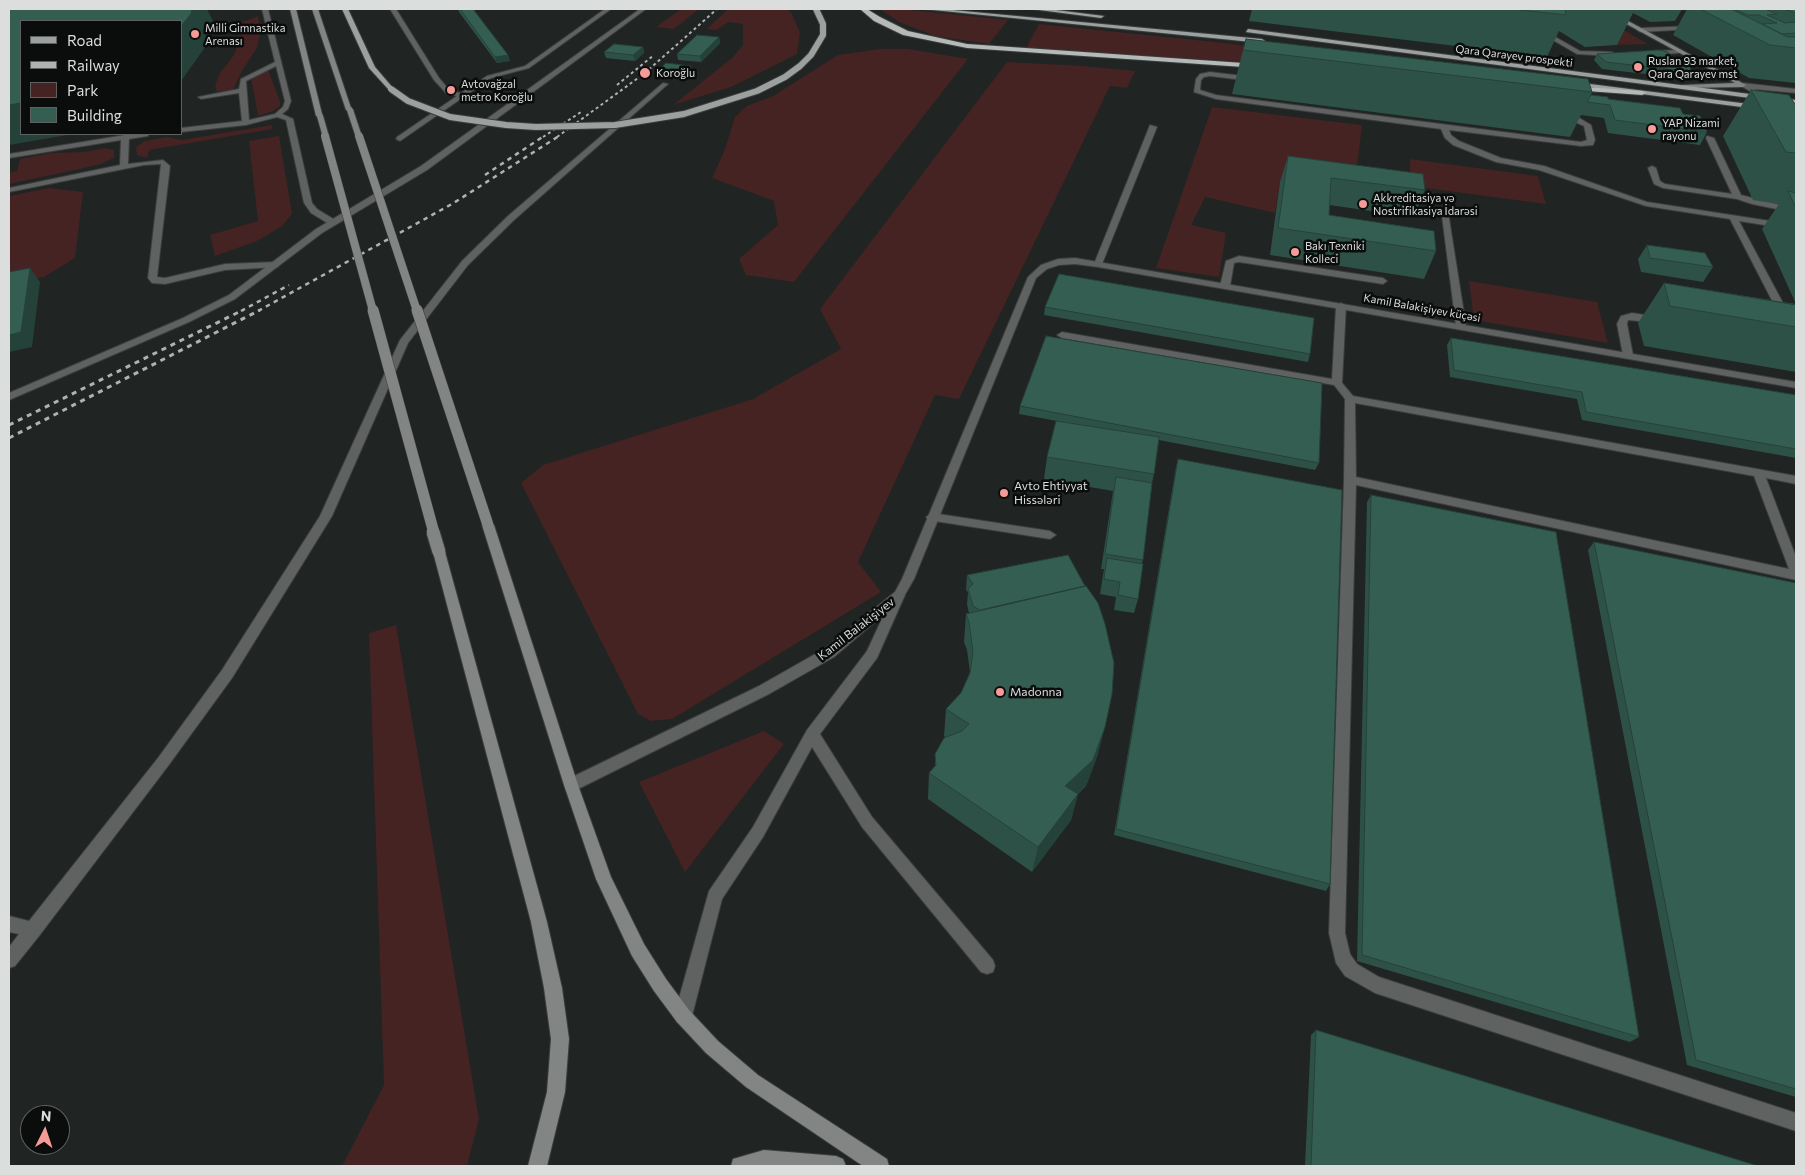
<!DOCTYPE html>
<meta charset="utf-8">
<style>
body{margin:0}
#map{position:relative;width:1805px;height:1175px;overflow:hidden;background:#202423;font-family:Commissioner,sans-serif}
canvas{display:block}
.frame{position:absolute;inset:0;border:10px solid #dcdede;pointer-events:none}
.legend{position:absolute;left:20px;top:20px;width:162px;height:115px;box-sizing:border-box;background:#0b0d0c;border:1px solid #5f6160;margin:0;padding:6px 9px;list-style:none;font-size:15px;color:#dcdede}
.legend li{display:flex;align-items:center;gap:10px;height:25px}
.legend b{width:25px;border:1px solid #5f6160}
.north{position:absolute;left:20px;top:1105px;width:50px;height:50px;box-sizing:border-box;background:#0b0d0c;border:1px solid #5f6160;border-radius:50%;rotate:4deg;font-size:14px;font-weight:700;line-height:20px;text-align:center;color:#dcdede}
.north::after{content:'';display:block;margin:auto;width:18px;height:22px;background:#f59b98;clip-path:polygon(50% 0,100% 100%,50% 72%,0 100%)}
</style>
<div id="map">
<canvas width="1805" height="1175"></canvas>
<div class="frame"></div>
<ul class="legend">
<li><b style="height:6px;background:#9ca09f"></b>Road</li>
<li><b style="height:6px;background:#afb2b1"></b>Railway</li>
<li><b style="height:14px;background:#442322"></b>Park</li>
<li><b style="height:14px;background:#355e53"></b>Building</li>
</ul>
<div class="north">N</div>
</div>
<script>
const c = document.querySelector('canvas').getContext('2d');
c.lineJoin = 'round';
function fillPath(path, color) {
  c.fillStyle = color;
  c.fill(path, 'evenodd');
}
function poly(rows) {
  const path = new Path2D();
  for (const r of rows) {
    path.moveTo(r[0], r[1]);
    for (let i = 2; i < r.length; i += 2) path.lineTo(r[i], r[i + 1]);
  }
  return path;
}
function stroke(path, color, width, dash) {
  c.strokeStyle = color;
  c.lineWidth = width;
  c.lineCap = dash ? 'butt' : 'round';
  c.setLineDash(dash || []);
  c.stroke(path);
}
function drawText(font, color, halo, rows, align = 'center') {
  c.font = font + ' Commissioner,sans-serif';
  c.lineWidth = 5;
  c.setLineDash([]);
  c.textBaseline = 'middle';
  c.strokeStyle = halo;
  c.fillStyle = color;
  for (const [text, x, y, turn = 0] of rows) {
    c.save();
    c.translate(x, y);
    c.rotate((+turn || 0) * Math.PI / 180);
    c.textAlign = isNaN(turn) ? turn : align;
    if (halo) c.strokeText(text, 0, 0);
    c.fillText(text, 0, 0);
    c.restore();
  }
}
const green = poly([
 [681,9,699,9,674,29,656,27],
 [728,9,787,9,792,14,800,33,797,54,731,87,673,105,732,58,743,45,743,24,728,22,717,30,707,29],
 [880,9,901,9,1008,20,989,44,935,36,899,22],
 [1587,9,1648,44,1617,45],
 [258,16,261,30,257,48,243,69,233,90,217,92,215,85,220,73,234,55,238,45,237,24],
 [1039,24,1225,43,1465,76,1026,48],
 [880,49,908,49,968,59,794,282,746,275,739,259,778,225,774,201,712,178,725,149,735,117,747,106,773,96,838,55],
 [1007,62,1084,66,1135,71,1127,88,1110,86,959,399,935,395,858,562,881,592,672,719,651,721,638,714,521,483,543,465,753,399,841,349,820,309],
 [268,70,280,101,280,106,273,111,258,116,251,78],
 [1212,107,1362,125,1354,192,1280,182,1275,213,1205,197,1191,225,1226,233,1219,277,1156,268],
 [272,125,273,129,149,150,147,158,137,155,136,147,144,141,167,137,182,140],
 [279,136,292,214,282,226,257,241,215,256,210,235,258,221,249,141],
 [105,148,114,150,114,158,98,165,9,184,9,173,17,171,20,159,51,153,85,152],
 [1410,159,1538,176,1546,204,1410,186],
 [49,188,83,192,75,258,44,277,9,285,9,196],
 [1469,281,1597,302,1608,343,1474,320],
 [396,625,479,1119,467,1166,342,1166,384,1085,369,633],
 [764,731,784,744,685,872,639,782]
]);
const lane = poly([
 [262,9,268,9,291,101,288,109,282,114,293,119,312,203,317,209,335,220,335,224,329,224,311,213,304,203,286,120,277,117,246,125,181,132,181,128,242,121,239,93,201,99,198,97,239,89,241,79,275,62,262,9],
 [276,66,285,101,283,107,275,114,249,120,246,81,276,66],
 [390,9,396,9,439,78,450,91,461,93,487,76,525,66,605,9,611,9,529,68,491,78,400,141,396,139,397,137,457,96,446,93,434,80,390,9],
 [1695,26,1693,29,1640,32,1637,30,1640,28,1695,26],
 [1539,30,1543,30,1580,51,1612,52,1615,54,1612,56,1577,54,1539,32,1539,30],
 [1681,50,1681,52,1679,53,1650,55,1647,53,1650,51,1681,50],
 [1210,72,1576,116,1591,125,1595,140,1593,145,1581,146,1449,130,1451,135,1459,141,1501,158,1544,166,1647,202,1796,225,1796,230,1739,221,1790,316,1785,319,1780,316,1730,219,1646,206,1539,170,1496,162,1453,145,1445,138,1441,129,1216,99,1194,92,1196,79,1200,74,1210,72],
 [1210,76,1571,120,1584,126,1587,140,1581,142,1216,95,1200,90,1201,80,1204,77,1210,76],
 [663,83,668,84,514,220,468,265,408,343,332,516,232,678,168,766,39,936,15,966,9,968,9,947,19,934,9,932,9,916,29,921,158,758,222,670,320,516,400,340,462,261,508,216,663,83],
 [1150,125,1157,127,1102,264,1095,266,1094,264,1150,125],
 [148,134,148,136,129,139,128,164,163,160,170,166,157,277,165,278,225,264,275,262,279,265,278,267,225,270,165,284,152,283,148,278,161,164,144,165,9,192,9,188,120,165,121,140,9,158,9,154,125,135,148,134],
 [1707,136,1714,138,1741,195,1796,209,1796,213,1752,204,1737,199,1663,188,1654,184,1648,168,1652,166,1656,168,1660,181,1665,184,1732,194,1706,138,1707,136],
 [1442,216,1449,218,1466,326,1461,329,1456,326,1442,216],
 [1239,256,1383,278,1387,281,1383,284,1239,262,1234,263,1230,286,1228,288,1222,288,1220,286,1226,261,1239,256],
 [1341,303,1346,306,1342,383,1353,396,1796,476,1796,484,1766,478,1796,557,1796,580,1356,485,1345,933,1350,954,1357,964,1379,977,1796,1113,1796,1131,1375,993,1345,976,1336,963,1329,933,1344,480,1345,399,1334,385,1062,338,1057,335,1062,332,1332,379,1336,306,1341,303],
 [1355,403,1754,476,1789,569,1356,477,1355,403],
 [1632,313,1658,317,1663,320,1658,323,1628,320,1627,324,1633,355,1628,358,1623,355,1617,324,1621,316,1632,313],
 [932,513,1050,531,1056,535,1050,539,928,520,926,517,932,513],
 [899,590,903,592,905,595,877,658,820,734,872,817,993,960,995,966,993,972,987,974,981,972,862,827,812,747,763,837,722,899,692,1016,689,1022,683,1025,677,1022,674,1016,709,891,753,827,807,730,867,651,893,595,895,592,899,590]
]);
const street = poly([
 [640,9,646,9,427,170,322,233,235,299,189,322,9,400,9,393,183,318,229,295,316,229,421,166,640,9],
 [1743,83,1796,89,1796,93,1754,89,1769,98,1770,99,1767,101,1741,86,1740,85,1743,83],
 [1075,258,1796,382,1796,388,1098,267,1075,264,1059,265,1047,269,1036,278,914,579,903,598,834,657,769,694,576,790,571,791,566,790,564,785,566,780,759,686,824,649,895,592,902,579,1028,277,1041,265,1058,259,1075,258]
]);
const secondary = poly([
 [290,9,296,9,323,118,316,116,290,9],
 [312,9,318,9,352,111,346,110,312,9],
 [1599,9,1606,9,1746,85,1743,87,1681,88,1680,87,1683,85,1735,83,1599,9],
 [488,521,494,525,578,785,611,877,644,944,666,979,689,1010,718,1041,758,1075,887,1159,889,1166,863,1166,746,1087,706,1053,677,1022,654,991,632,956,596,879,564,785,482,525,488,521],
 [439,548,445,552,547,922,562,988,569,1039,565,1092,547,1166,528,1166,547,1092,551,1039,544,988,531,922,433,552,439,548],
 [764,1150,836,1156,843,1159,846,1166,731,1166,733,1159,764,1150]
]);
const primary = poly([
 [342,9,348,9,375,67,393,88,393,90,389,90,369,68,342,9],
 [923,9,942,9,1262,39,1265,41,1262,43,923,9],
 [1031,9,1048,9,1104,16,1101,18,1031,9],
 [1248,29,1796,100,1796,104,1246,32,1248,29],
 [1574,82,1757,105,1760,107,1757,109,1572,85,1571,84,1574,82]
]);
const highway = poly([
 [860,9,867,9,880,17,908,31,967,44,1258,64,1262,66,1258,68,967,48,903,35,874,21,860,9],
 [1570,86,1642,91,1646,93,1642,95,1573,90,1569,88,1570,86]
]);
const railFar2 = poly([
 [617,85,654,55],
 [543,137,581,112],
 [557,137,645,73,717,9]
]);
const railFar1 = poly([
 [485,175,544,136],
 [241,311,289,285],
 [258,311,452,204,559,136]
]);
const rail = poly([
 [9,425,243,310],
 [9,438,260,310]
]);
const secondaryBridgeFar3 = poly([
 [350,110,359,137],
 [320,116,326,137]
]);
const secondaryBridgeFar2 = poly([
 [325,136,373,311],
 [359,136,417,311]
]);
const secondaryBridgeFar1 = poly([
 [373,310,434,533],
 [417,310,488,525]
]);
const secondaryBridge = poly([
 [433,532,439,552]
]);
const primaryBridge = poly([
 [391,89,408,101,450,117,506,125,536,127,615,125,684,114,757,91,785,77,800,66,811,55,823,35,823,24,816,9]
]);
const wall = poly([
 [458,9,473,9,508,55,510,61,497,63,459,12],
 [1252,9,1682,9,1675,21,1650,22,1633,13,1617,45,1585,47,1559,31,1547,57,1249,21],
 [1687,9,1796,9,1796,83,1749,78,1673,35],
 [719,37,720,43,701,62,678,60,677,54],
 [643,47,644,53,635,61,606,58,604,52],
 [1243,50,1592,92,1591,95,1683,114,1707,132,1700,145,1608,133,1604,118,1581,115,1570,137,1232,94],
 [1597,54,1672,60,1693,72,1689,79,1602,69,1594,60],
 [657,71,692,73,682,80,658,77],
 [1751,90,1796,106,1796,372,1644,346,1638,323,1664,283,1796,304,1762,229,1779,204,1753,200,1723,136],
 [1288,156,1425,190,1414,217,1329,205,1329,215,1436,251,1424,279,1270,255,1280,182],
 [1647,245,1713,267,1703,282,1641,272,1638,259],
 [1045,307,1310,354,1308,362,1044,315],
 [1451,338,1796,395,1796,458,1582,420,1577,399,1450,377,1447,345],
 [1020,406,1319,463,1315,470,1159,440,1154,474,1152,483,1138,599,1134,613,1114,610,1116,597,1100,594,1104,569,1101,569,1113,491,1044,479,1047,457,1057,421,1019,414],
 [1178,459,1330,884,1326,891,1114,835,1176,467],
 [1371,495,1639,1037,1630,1042,1357,961,1367,502],
 [1594,542,1796,583,1796,1097,1687,1065,1588,550],
 [967,575,1098,754,1086,786,1078,794,1071,820,1032,872,928,799,929,773,935,767,935,754,946,738,944,736,946,709,961,693,970,672,967,650,964,642,966,614,969,613,967,604,968,592,966,590],
 [1316,1030,1758,1166,1305,1166,1311,1035]
]);
const shadedWall = poly([
 [192,9,207,9,213,21,206,46,181,81,181,26],
 [719,37,720,43,701,62,700,56],
 [643,47,644,53,635,61,633,55],
 [508,55,510,61,497,63,495,57],
 [691,66,692,73,682,80,681,74],
 [21,103,21,134,73,134,9,145,9,105],
 [30,268,40,282,32,347,9,352,9,335],
 [1105,727,1098,754,1086,786,1059,813,1065,786],
 [1078,794,1071,820,1032,872,1038,847]
]);
const building = poly([
 [9,9,192,9,191,14,181,26,181,21,21,21,21,103,9,105,9,9],
 [460,9,473,9,508,55,495,57,460,9],
 [1512,9,1565,9,1566,15,1512,9],
 [1700,9,1731,9,1788,37,1796,37,1796,48,1770,45,1700,9],
 [1734,9,1765,9,1777,14,1767,15,1785,23,1796,22,1796,33,1782,34,1762,24,1777,23,1759,15,1748,15,1734,9],
 [1785,9,1796,9,1796,13,1795,13,1785,9],
 [697,35,719,37,700,56,677,54,697,35],
 [1246,39,1588,79,1592,92,1243,50,1246,39],
 [614,44,643,47,633,55,604,52,614,44],
 [1659,50,1668,52,1672,60,1686,62,1693,72,1606,62,1597,54,1659,50],
 [666,63,691,66,681,74,657,71,666,63],
 [1751,90,1789,95,1796,106,1796,153,1786,152,1751,90],
 [1591,95,1608,97,1608,99,1680,108,1683,114,1700,116,1707,132,1615,120,1610,105,1587,102,1591,95],
 [1288,156,1423,174,1425,190,1331,178,1329,215,1434,231,1436,251,1278,228,1288,156],
 [1788,191,1796,193,1796,208,1788,191],
 [1647,245,1705,253,1713,267,1650,258,1647,245],
 [30,268,21,332,9,335,9,272,30,268],
 [1059,274,1314,318,1310,354,1045,307,1059,274],
 [1664,283,1796,305,1796,327,1670,306,1664,283],
 [1046,336,1322,383,1319,463,1020,406,1046,336],
 [1451,338,1796,395,1796,449,1586,412,1582,392,1454,370,1451,338],
 [1056,421,1159,437,1154,474,1047,457,1056,421],
 [1178,459,1342,490,1330,884,1116,829,1178,459],
 [1116,477,1152,483,1143,560,1105,554,1116,477],
 [1371,495,1556,532,1639,1037,1362,955,1371,495],
 [1594,542,1796,583,1796,1089,1696,1060,1594,542],
 [1068,555,1085,586,980,610,973,606,968,589,973,584,967,575,1068,555],
 [1107,558,1143,564,1138,599,1118,595,1120,582,1104,579,1107,558],
 [1086,586,1098,603,1105,624,1114,663,1112,694,1105,727,1093,760,1065,786,1078,794,1038,847,929,773,936,765,935,754,944,738,962,731,969,724,946,709,961,693,970,673,973,652,969,622,966,614,1086,586],
 [1316,1030,1758,1166,1311,1166,1316,1030]
]);
const markers = [
 [195,34,5,"#f59b98"],
 [1638,67,5,"#f59b98"],
 [645,73,6,"#f59b98"],
 [451,90,5,"#f59b98"],
 [1652,129,5,"#f59b98"],
 [1363,204,5,"#f59b98"],
 [1295,252,5,"#f59b98"],
 [1004,493,5,"#f59b98"],
 [1000,692,5,"#f59b98"]
];
const farPoinames = [
 ["Milli Gimnastika",205,28],
 ["Arenası",205,41],
 ["Ruslan 93 market,",1648,61],
 ["Qara Qarayev mst",1648,74],
 ["Koroğlu",656,73],
 ["Avtovağzal",461,84],
 ["metro Koroğlu",461,97],
 ["YAP Nizami",1662,123],
 ["rayonu",1662,136],
 ["Akkreditasiya və",1373,198],
 ["Nostrifikasiya İdarəsi",1373,211],
 ["Bakı Texniki",1305,246],
 ["Kolleci",1305,259]
];
const farStreetnames = [
 ["Qara Qarayev prospekti",1514,56,7],
 ["Kamil Balakişiyev küçəsi",1422,308,10]
];
const poiNames = [
 ["Avto Ehtiyyat",1014,486],
 ["Hissәlәri",1014,500],
 ["Madonna",1010,692]
];
const streetNames = [
 ["Kamil Balakişiyev",856,629,-38]
];
fillPath(green, '#442322');
stroke(lane, '#3a3e3d', 2);
stroke(street, '#3a3e3d', 2);
stroke(secondary, '#3a3e3d', 2);
stroke(primary, '#3a3e3d', 2);
stroke(highway, '#3a3e3d', 2);
fillPath(lane, '#606161');
fillPath(street, '#606161');
fillPath(secondary, '#828584');
fillPath(primary, '#9ca09f');
fillPath(highway, '#b5b9b7');
stroke(railFar2, '#afb2b1', 2, [3, 3]);
stroke(railFar1, '#afb2b1', 2.5, [4.5, 4.5]);
stroke(rail, '#afb2b1', 3, [5, 5]);
stroke(secondaryBridgeFar3, '#3a3e3d', 8, []);
stroke(secondaryBridgeFar2, '#3a3e3d', 9, []);
stroke(secondaryBridgeFar1, '#3a3e3d', 12, []);
stroke(secondaryBridge, '#3a3e3d', 15, []);
stroke(primaryBridge, '#3a3e3d', 8, []);
stroke(secondaryBridgeFar3, '#828584', 6);
stroke(secondaryBridgeFar2, '#828584', 8);
stroke(secondaryBridgeFar1, '#828584', 11);
stroke(secondaryBridge, '#828584', 13);
stroke(primaryBridge, '#9ca09f', 6);
fillPath(wall, '#2e5147');
fillPath(shadedWall, '#25423a');
fillPath(building, '#355e53');
stroke(building, '#25423a', 1);
for (const [x, y, r, color] of markers) {
  const dot = new Path2D();
  dot.arc(x, y, r, 0, 2 * Math.PI);
  c.fillStyle = color;
  c.fill(dot);
  stroke(dot, '#0b0d0c', 2);
}
drawText('11px', '#dcdede', '#0b0d0c', farPoinames, 'left');
drawText('11px', '#dcdede', '#0b0d0c', farStreetnames);
drawText('12px', '#dcdede', '#0b0d0c', poiNames, 'left');
drawText('12px', '#dcdede', '#0b0d0c', streetNames);
</script>
